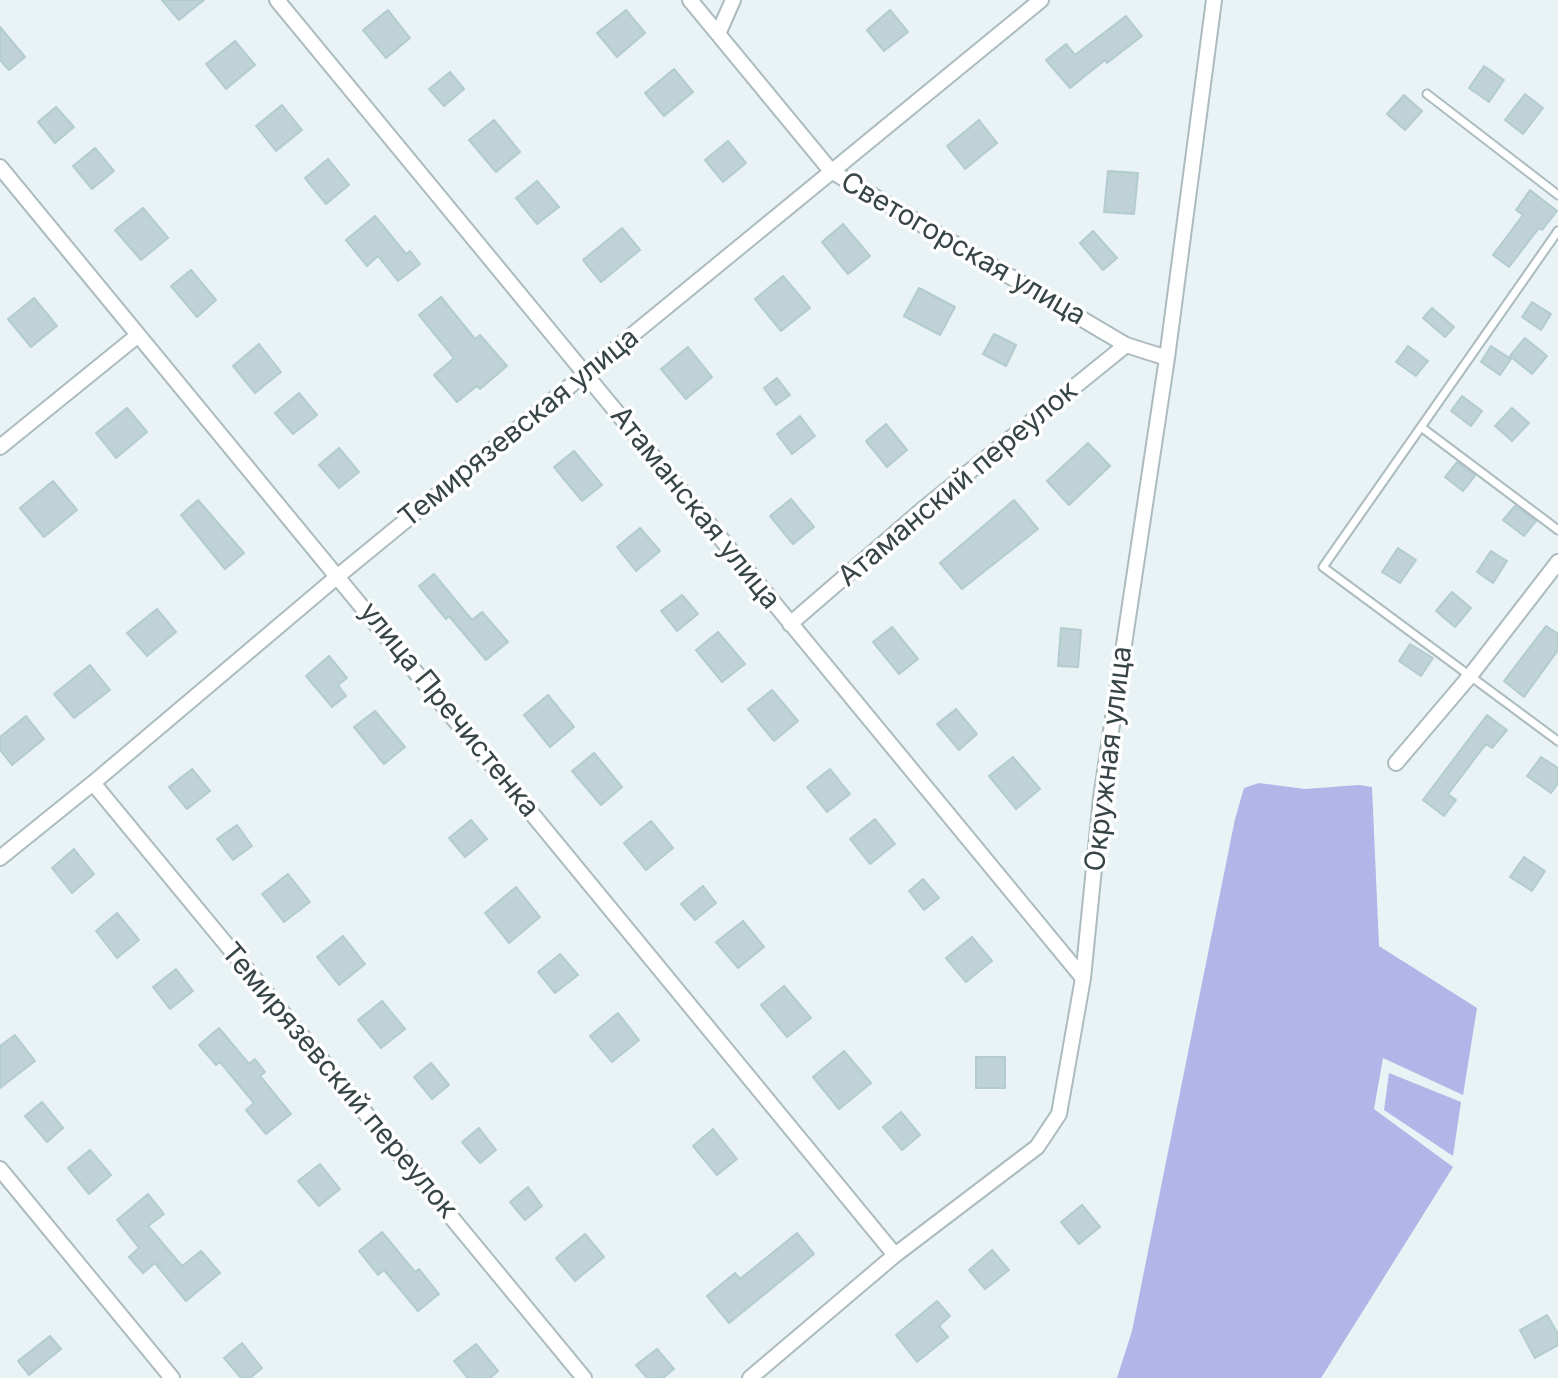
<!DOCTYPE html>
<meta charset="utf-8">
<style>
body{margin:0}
canvas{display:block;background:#e9f2f4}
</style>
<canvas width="1558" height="1378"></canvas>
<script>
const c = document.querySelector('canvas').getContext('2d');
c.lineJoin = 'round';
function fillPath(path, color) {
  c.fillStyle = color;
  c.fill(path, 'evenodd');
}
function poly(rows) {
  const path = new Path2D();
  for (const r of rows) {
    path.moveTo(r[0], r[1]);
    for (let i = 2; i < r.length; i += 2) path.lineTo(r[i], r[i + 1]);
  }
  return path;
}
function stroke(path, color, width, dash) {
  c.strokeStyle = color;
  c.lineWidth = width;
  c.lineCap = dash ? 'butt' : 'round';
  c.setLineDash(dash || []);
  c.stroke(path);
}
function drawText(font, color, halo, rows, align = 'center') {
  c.font = font + ' Inter,sans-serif';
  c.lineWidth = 7;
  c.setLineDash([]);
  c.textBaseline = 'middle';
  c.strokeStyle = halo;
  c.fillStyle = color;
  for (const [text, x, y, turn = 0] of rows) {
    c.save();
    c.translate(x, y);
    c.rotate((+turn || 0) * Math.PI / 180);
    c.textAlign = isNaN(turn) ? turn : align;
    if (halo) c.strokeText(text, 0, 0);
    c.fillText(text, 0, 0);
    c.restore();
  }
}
const green = poly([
 [1259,783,1305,789,1359,785,1372,787,1379,946,1477,1008,1463,1095,1383,1058,1374,1109,1453,1167,1321,1378,1117,1378,1132,1331,1235,819,1244,788],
 [1389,1073,1461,1102,1453,1156,1384,1110]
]);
const building = poly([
 [162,0,204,0,179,20,162,0],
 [388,10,410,38,386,58,363,30,388,10],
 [626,10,645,33,617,57,597,33,626,10],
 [890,10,908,32,884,51,867,30,890,10],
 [1126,16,1142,36,1107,63,1105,60,1070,88,1046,60,1066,44,1075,55,1126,16],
 [0,27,25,57,9,70,0,60,0,27],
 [235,41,255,65,226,89,206,64,235,41],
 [1484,66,1504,80,1489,102,1469,88,1484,66],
 [674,69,693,92,664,116,645,93,674,69],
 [450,72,464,89,444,106,429,89,450,72],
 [1525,94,1543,108,1523,134,1505,120,1525,94],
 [1404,95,1422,111,1405,130,1387,114,1404,95],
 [282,105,302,130,276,151,256,126,282,105],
 [56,107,74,127,55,143,38,122,56,107],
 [494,120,520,152,496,172,469,140,494,120],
 [979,120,997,143,965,169,947,146,979,120],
 [728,141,746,163,723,182,705,160,728,141],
 [95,148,114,171,92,189,73,166,95,148],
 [328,159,349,185,326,204,305,178,328,159],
 [1108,171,1138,173,1134,214,1104,212,1108,171],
 [537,181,559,207,537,224,516,198,537,181],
 [1530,190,1557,211,1542,230,1539,228,1509,267,1493,255,1523,215,1516,210,1530,190],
 [143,208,168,238,141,260,115,230,143,208],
 [375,216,406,254,410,251,420,264,398,281,378,256,367,266,346,240,375,216],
 [843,224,870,256,848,274,822,242,843,224],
 [622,228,640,250,601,282,583,260,622,228],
 [1093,231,1117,258,1103,270,1080,243,1093,231],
 [191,270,216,300,197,317,171,286,191,270],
 [783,276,810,308,781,331,755,299,783,276],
 [919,288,955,307,940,335,904,316,919,288],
 [441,297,475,339,480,335,507,366,480,389,477,386,457,402,434,375,454,358,419,315,441,297],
 [34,298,57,326,31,347,8,319,34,298],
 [1532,302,1551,314,1541,330,1522,317,1532,302],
 [1432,308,1454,327,1445,337,1423,318,1432,308],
 [994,334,1016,345,1006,366,983,354,994,334],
 [1525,338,1547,356,1532,374,1510,356,1525,338],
 [259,344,281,372,255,393,233,366,259,344],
 [1408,346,1428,361,1416,376,1396,362,1408,346],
 [1491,346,1511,359,1500,375,1481,362,1491,346],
 [688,347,712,377,686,399,661,369,688,347],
 [777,378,790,395,776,405,764,388,777,378],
 [299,393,317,415,293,434,275,413,299,393],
 [1462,396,1482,411,1471,426,1451,411,1462,396],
 [127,408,147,432,116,458,96,433,127,408],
 [1512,408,1529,423,1512,441,1495,426,1512,408],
 [800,416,815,436,792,454,777,434,800,416],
 [886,424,907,450,887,467,866,441,886,424],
 [1088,443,1110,466,1069,505,1047,481,1088,443],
 [339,448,359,472,339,488,319,465,339,448],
 [574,451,602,485,582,501,554,467,574,451],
 [1457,462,1475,476,1463,491,1445,477,1457,462],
 [53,481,77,510,44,537,20,508,53,481],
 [791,499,814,527,793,544,770,516,791,499],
 [198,500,244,553,225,569,181,515,198,500],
 [1014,500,1038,529,962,589,940,563,1014,500],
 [1515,506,1536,521,1524,536,1503,520,1515,506],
 [640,528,660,551,636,571,617,547,640,528],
 [1398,548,1416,560,1400,583,1382,572,1398,548],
 [1491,551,1507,561,1493,583,1477,572,1491,551],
 [434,574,472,620,482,612,508,642,486,660,449,616,446,619,419,586,434,574],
 [1452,592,1471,608,1455,627,1436,611,1452,592],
 [682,595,698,614,677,631,661,611,682,595],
 [157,609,176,632,147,656,127,633,157,609],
 [1546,626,1558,634,1558,650,1524,697,1504,681,1546,626],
 [892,627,918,659,899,674,873,642,892,627],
 [1061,628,1081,630,1078,667,1058,666,1061,628],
 [718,632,745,664,722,682,696,650,718,632],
 [1410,644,1433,658,1421,676,1399,661,1410,644],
 [329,656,347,678,338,685,346,696,332,707,306,676,329,656],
 [90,665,110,690,74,718,54,694,90,665],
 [772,690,798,721,774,741,748,709,772,690],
 [548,695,574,727,550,747,524,715,548,695],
 [956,709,977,734,959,750,937,724,956,709],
 [375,711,405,747,384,764,354,727,375,711],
 [1487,715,1507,730,1492,748,1486,744,1448,794,1456,800,1444,816,1423,800,1487,715],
 [26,716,44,739,12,765,0,750,0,737,26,716],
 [594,753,622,787,601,805,572,771,594,753],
 [1013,757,1040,789,1016,809,989,776,1013,757],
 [1541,757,1558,768,1558,783,1551,793,1527,776,1541,757],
 [192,769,210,791,187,809,169,787,192,769],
 [830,769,850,794,827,812,807,787,830,769],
 [875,819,895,844,870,864,850,839,875,819],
 [471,820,487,839,465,857,449,838,471,820],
 [651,821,673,848,646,870,624,843,651,821],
 [237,825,252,846,233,860,217,839,237,825],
 [74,849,94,874,72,893,52,868,74,849],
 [1524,857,1545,871,1532,891,1510,877,1524,857],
 [288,874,310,902,284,922,262,894,288,874],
 [923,879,939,898,924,910,909,891,923,879],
 [703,886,716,903,695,920,681,904,703,886],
 [516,887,540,917,509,943,485,913,516,887],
 [117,913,139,940,117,958,96,931,117,913],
 [743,921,764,947,738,968,716,942,743,921],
 [343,936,365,964,339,985,317,957,343,936],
 [972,937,992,961,966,982,946,958,972,937],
 [560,954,578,975,555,993,538,972,560,954],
 [176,969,193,991,170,1009,153,987,176,969],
 [784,986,811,1018,787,1037,761,1005,784,986],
 [382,1001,405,1029,381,1048,358,1020,382,1001],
 [618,1013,639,1040,612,1062,590,1036,618,1013],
 [219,1028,249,1064,255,1059,265,1072,260,1076,291,1114,266,1134,246,1110,254,1103,220,1062,216,1065,199,1045,219,1028],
 [15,1035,35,1061,0,1088,0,1046,15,1035],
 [844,1051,871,1083,839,1109,813,1077,844,1051],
 [976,1057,1005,1057,1005,1088,976,1088,976,1057],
 [431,1063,449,1085,432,1099,414,1077,431,1063],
 [42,1102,63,1128,47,1142,25,1116,42,1102],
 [901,1112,920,1135,902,1150,883,1127,901,1112],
 [479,1128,496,1150,480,1163,462,1142,479,1128],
 [713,1129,737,1159,717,1175,693,1146,713,1129],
 [90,1150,111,1175,89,1194,68,1168,90,1150],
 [320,1164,340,1189,319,1206,298,1181,320,1164],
 [528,1187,542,1206,525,1220,510,1202,528,1187],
 [148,1194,164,1214,148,1226,182,1266,201,1251,220,1273,186,1301,155,1263,143,1273,129,1257,139,1248,117,1220,148,1194],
 [1082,1205,1100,1227,1079,1244,1061,1222,1082,1205],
 [382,1232,415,1272,419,1269,439,1294,418,1311,384,1270,378,1275,359,1251,382,1232],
 [797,1233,814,1254,729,1323,707,1296,735,1273,740,1279,797,1233],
 [585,1234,604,1257,575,1281,556,1258,585,1234],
 [992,1250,1009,1270,985,1289,969,1270,992,1250],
 [937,1301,950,1316,939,1326,948,1337,917,1362,896,1335,937,1301],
 [1547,1315,1558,1334,1558,1345,1535,1358,1520,1330,1547,1315],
 [50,1336,61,1349,29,1375,18,1361,50,1336],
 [242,1343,262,1368,250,1378,241,1378,224,1358,242,1343],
 [476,1344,498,1371,490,1378,468,1378,454,1361,476,1344],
 [657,1349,674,1369,663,1378,647,1378,636,1365,657,1349]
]);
const service = poly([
 [1427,94,1558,195],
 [1558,231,1421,427,1558,530],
 [1421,427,1323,567,1558,741]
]);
const minor = poly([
 [277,0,1083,978],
 [690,0,831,171,1126,345,1167,358],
 [718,34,733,0],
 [0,167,895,1255],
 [0,447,137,336],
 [790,624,922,510,1126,345],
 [1396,763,1470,676,1558,562],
 [93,783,584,1378],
 [0,858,93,783,338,576,1041,0],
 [0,1169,172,1378],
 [750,1378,895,1255,1037,1147,1059,1114,1083,978,1101,798,1167,358,1214,0]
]);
const streetNames = [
 ["Светогорская улица",963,249,30],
 ["Темирязевская улица",519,428,-39],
 ["Атаманский переулок",958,484,-40],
 ["Атаманская улица",695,508,51],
 ["улица Пречистенка",449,710,51],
 ["Окружная улица",1109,759,-83],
 ["Темирязевский переулок",339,1081,50]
];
fillPath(green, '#b3b4e7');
fillPath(building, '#bfd2d5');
stroke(building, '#b2ccd0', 2);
stroke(service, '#acbbbf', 11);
stroke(minor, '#acbbbf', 18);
stroke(service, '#fff', 7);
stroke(minor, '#fff', 14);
drawText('28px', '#374547', '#fff', streetNames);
</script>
